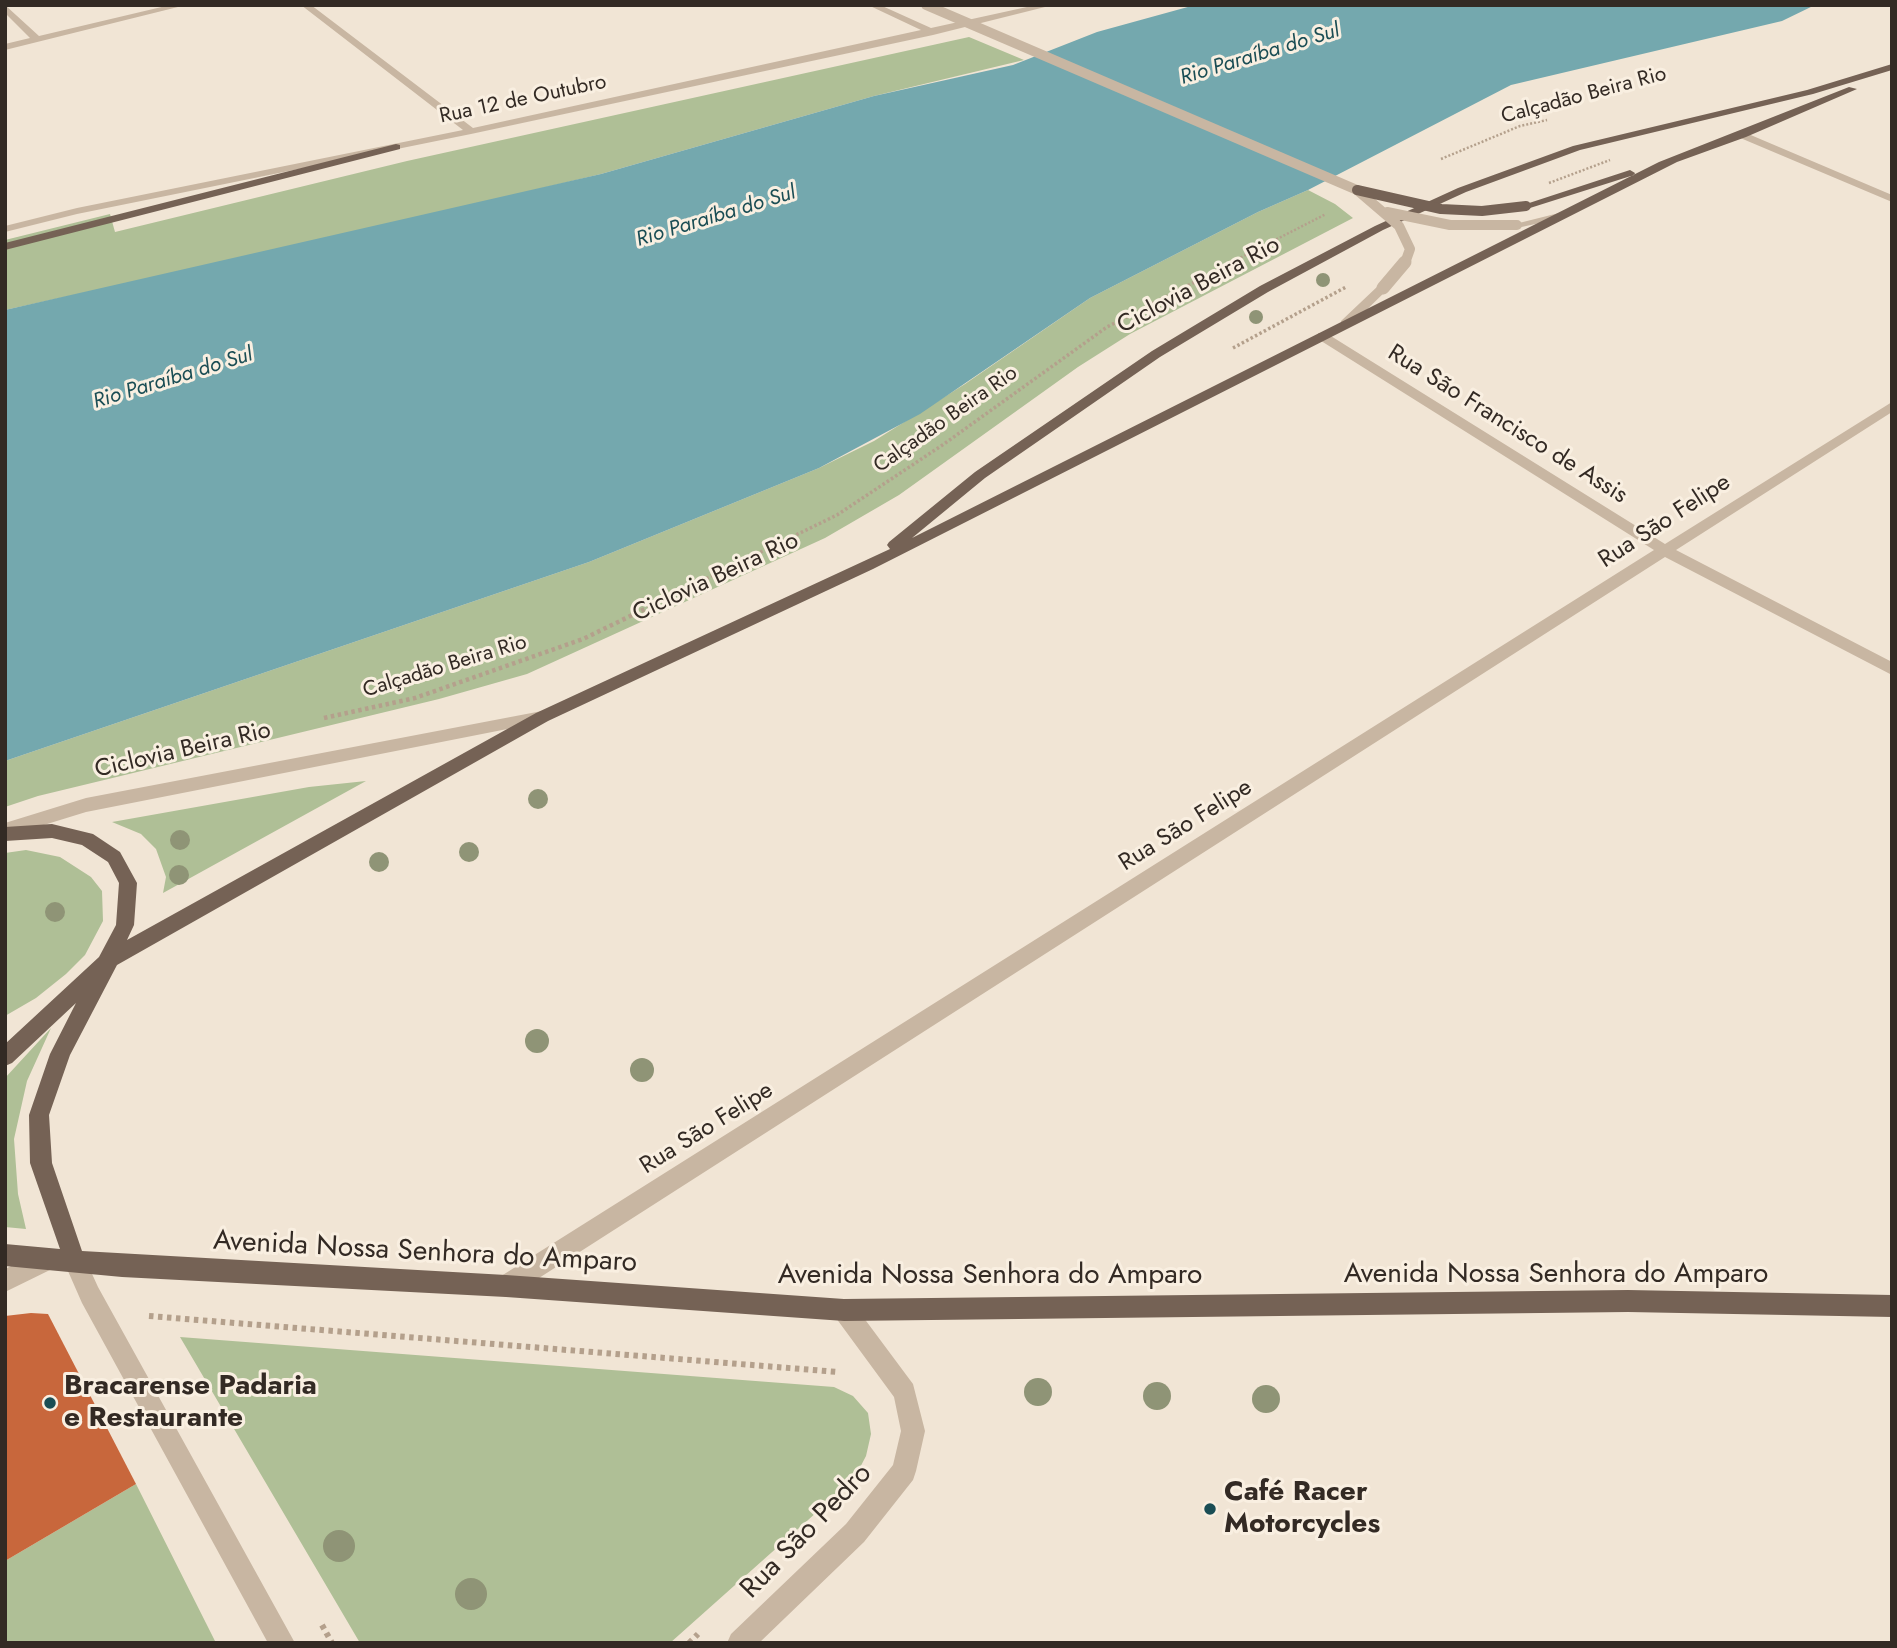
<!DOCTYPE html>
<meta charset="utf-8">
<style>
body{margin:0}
#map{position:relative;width:1897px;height:1648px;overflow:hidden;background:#f1e5d5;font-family:Jost,sans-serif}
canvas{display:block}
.frame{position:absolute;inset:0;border:7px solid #332a24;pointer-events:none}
</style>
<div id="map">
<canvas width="1897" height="1648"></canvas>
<div class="frame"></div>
</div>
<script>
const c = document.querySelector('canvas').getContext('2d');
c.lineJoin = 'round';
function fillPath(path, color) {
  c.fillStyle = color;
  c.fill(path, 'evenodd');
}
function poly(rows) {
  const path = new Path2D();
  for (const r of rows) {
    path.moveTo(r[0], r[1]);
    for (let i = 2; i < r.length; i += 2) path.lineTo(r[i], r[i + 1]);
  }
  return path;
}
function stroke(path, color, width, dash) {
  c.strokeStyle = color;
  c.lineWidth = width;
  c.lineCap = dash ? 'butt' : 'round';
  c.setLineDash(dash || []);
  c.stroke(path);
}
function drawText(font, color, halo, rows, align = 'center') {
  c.font = font + ' Jost,sans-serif';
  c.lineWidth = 6;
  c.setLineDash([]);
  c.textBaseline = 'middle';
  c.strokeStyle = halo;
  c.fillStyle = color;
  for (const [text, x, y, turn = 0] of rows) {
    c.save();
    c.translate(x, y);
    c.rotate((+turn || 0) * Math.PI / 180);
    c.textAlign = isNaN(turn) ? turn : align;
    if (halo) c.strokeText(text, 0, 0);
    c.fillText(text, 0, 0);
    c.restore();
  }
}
const green = poly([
 [969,37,1024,60,874,96,601,174,330,239,5,310,5,240,110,214,115,232,407,161],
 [1308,190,1335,204,1353,218,1130,334,1078,367,899,495,825,538,527,674,439,699,38,796,5,807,5,761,589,562,819,468,874,441,965,384,1090,298,1258,212],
 [366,781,163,893,166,877,156,849,141,834,112,822,309,787],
 [26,850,60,857,91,877,102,891,103,921,85,955,66,974,36,998,5,1016,5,853],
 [51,1028,27,1081,14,1139,18,1194,26,1229,5,1227,5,1078],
 [180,1337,834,1387,853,1396,868,1413,871,1434,866,1456,854,1479,670,1643,360,1643],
 [136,1484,216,1643,5,1643,5,1561]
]);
const water = poly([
 [1195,5,1815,5,1782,21,1511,85,1308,190,1258,212,1090,298,920,414,819,468,589,562,5,761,5,310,601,174,874,96,1013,65,1097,32]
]);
const building = poly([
 [31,1313,48,1314,136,1484,5,1561,5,1316]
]);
const pathFar3 = poly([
 [1441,159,1520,126,1547,120],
 [1230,263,1326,214]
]);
const pathFar2 = poly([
 [648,607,837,515,944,444,1107,327,1234,262]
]);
const pathFar1 = poly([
 [324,718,415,698,583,639,651,606]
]);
const path = poly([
 [149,1316,838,1372],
 [322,1625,332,1643],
 [689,1643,698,1634]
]);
const minor = poly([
 [5,5,39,36,170,5,186,5,5,50,5,44,30,38,5,13,5,5],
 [301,5,311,5,473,128,921,30,868,5,880,5,931,28,1036,5,1053,5,933,35,471,134,77,214,5,232,5,226,77,208,463,130,301,5],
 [1738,133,1746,133,1892,195,1892,202,1738,137,1738,133],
 [1563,212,1569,215,1567,217,1517,228,1511,225,1563,212],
 [1379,285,1389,288,1349,327,1341,327,1341,321,1379,285],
 [1318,333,1326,333,1665,544,1892,402,1892,412,1676,550,1892,662,1892,675,1665,557,514,1294,506,1297,498,1294,495,1286,498,1278,1654,550,1318,339,1318,333],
 [542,711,548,713,550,717,548,721,86,812,5,837,5,823,86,798,542,711],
 [46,1249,54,1252,57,1260,54,1268,5,1292,5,1269,46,1249],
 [75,1251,83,1254,98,1287,295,1643,268,1643,82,1303,64,1262,67,1254,75,1251],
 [844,1299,852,1302,913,1384,925,1431,916,1471,913,1480,864,1542,759,1643,727,1643,731,1634,846,1524,893,1465,901,1431,894,1397,836,1318,833,1310,836,1302,844,1299]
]);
const major = poly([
 [1892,64,1892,70,1813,94,1580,150,1466,192,1383,230,1268,292,1160,357,985,478,912,538,1659,162,1849,87,1857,89,1746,137,1677,162,873,569,548,721,117,965,70,1055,49,1115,52,1163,82,1251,506,1275,844,1299,1628,1290,1892,1295,1892,1317,1628,1312,844,1321,506,1297,122,1277,5,1266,5,1244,60,1249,30,1163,29,1115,50,1054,76,1003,12,1063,5,1066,5,1044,99,957,116,925,119,883,108,862,82,845,52,838,5,841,5,827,52,824,93,834,120,852,137,883,134,925,127,940,536,713,890,549,887,545,889,542,975,472,1152,351,1260,286,1375,226,1458,188,1573,146,1807,90,1892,64],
 [396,144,400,145,400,149,5,250,5,243,396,144],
 [1630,170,1635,173,1634,175,1530,208,1520,206,1630,170]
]);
const pathBridgeFar1 = poly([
 [1549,183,1610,160]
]);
const pathBridge = poly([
 [1233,348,1346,287]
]);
const minorBridgeFar1 = poly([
 [926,5,1357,190,1399,226,1410,249,1405,263],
 [1387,212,1450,225,1517,225]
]);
const minorBridge = poly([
 [1383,288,1405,262]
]);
const majorBridge = poly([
 [1357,190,1441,209,1482,211,1526,206]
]);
const trees = [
 [1323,280,7],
 [1256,317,7],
 [538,799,10],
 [180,840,10],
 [469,852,10],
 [379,862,10],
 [179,875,10],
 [55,912,10],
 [537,1041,12],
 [642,1070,12],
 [1038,1392,14],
 [1157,1396,14],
 [1266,1399,14],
 [339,1546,16],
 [471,1594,16]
];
const markers = [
 [50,1403,7,"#1a4d54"],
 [1210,1509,7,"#1a4d54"]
];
const farWaternames = [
 ["Rio Paraíba do Sul",1260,55,-17],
 ["Rio Paraíba do Sul",716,217,-17],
 ["Rio Paraíba do Sul",173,379,-17]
];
const farStreetnames = [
 ["Calçadão Beira Rio",1584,96,-15],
 ["Rua 12 de Outubro",523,100,-12],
 ["Calçadão Beira Rio",946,420,-35],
 ["Calçadão Beira Rio",445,667,-17]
];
const streetNames = [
 ["Ciclovia Beira Rio",1199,286,-28],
 ["Rua São Francisco de Assis",1507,425,32],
 ["Rua São Felipe",1665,522,-33],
 ["Ciclovia Beira Rio",716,578,-25],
 ["Ciclovia Beira Rio",183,751,-13],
 ["Rua São Felipe",1186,826,-32],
 ["Rua São Felipe",707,1129,-32]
];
const nearStreetnames = [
 ["Avenida Nossa Senhora do Amparo",425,1253,3],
 ["Avenida Nossa Senhora do Amparo",1556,1275],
 ["Avenida Nossa Senhora do Amparo",990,1276],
 ["Rua São Pedro",807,1532,-46]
];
const nearPoinames = [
 ["Bracarense Padaria",64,1387],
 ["e Restaurante",64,1419],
 ["Café Racer",1224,1493],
 ["Motorcycles",1224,1525]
];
fillPath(green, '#afbf96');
fillPath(water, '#74a8ae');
fillPath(building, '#c8673c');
stroke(pathFar3, '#b4a08c', 2.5, [2, 2]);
stroke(pathFar2, '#b4a08c', 3.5, [2.5, 2.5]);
stroke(pathFar1, '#b4a08c', 4.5, [3.5, 3.5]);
stroke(path, '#b4a08c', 6, [4.5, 4.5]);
fillPath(minor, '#c8b6a2');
fillPath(major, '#756255');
stroke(pathBridgeFar1, '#b4a08c', 2.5, [2, 2]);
stroke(pathBridge, '#b4a08c', 3.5, [2.5, 2.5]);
stroke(minorBridgeFar1, '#c8b6a2', 10);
stroke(minorBridge, '#c8b6a2', 13);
stroke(majorBridge, '#756255', 10);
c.fillStyle = '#8f9476';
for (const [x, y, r] of trees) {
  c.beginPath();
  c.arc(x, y, r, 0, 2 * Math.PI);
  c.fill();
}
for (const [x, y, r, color] of markers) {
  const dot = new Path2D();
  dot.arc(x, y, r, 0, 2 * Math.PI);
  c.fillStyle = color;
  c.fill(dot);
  stroke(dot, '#f9efe1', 2.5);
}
drawText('italic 21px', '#1a4d54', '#f9efe1', farWaternames);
drawText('21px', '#332a24', '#f9efe1', farStreetnames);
drawText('24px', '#332a24', '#f9efe1', streetNames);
drawText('28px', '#332a24', '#f9efe1', nearStreetnames);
drawText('bold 28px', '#332a24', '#f9efe1', nearPoinames, 'left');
</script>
